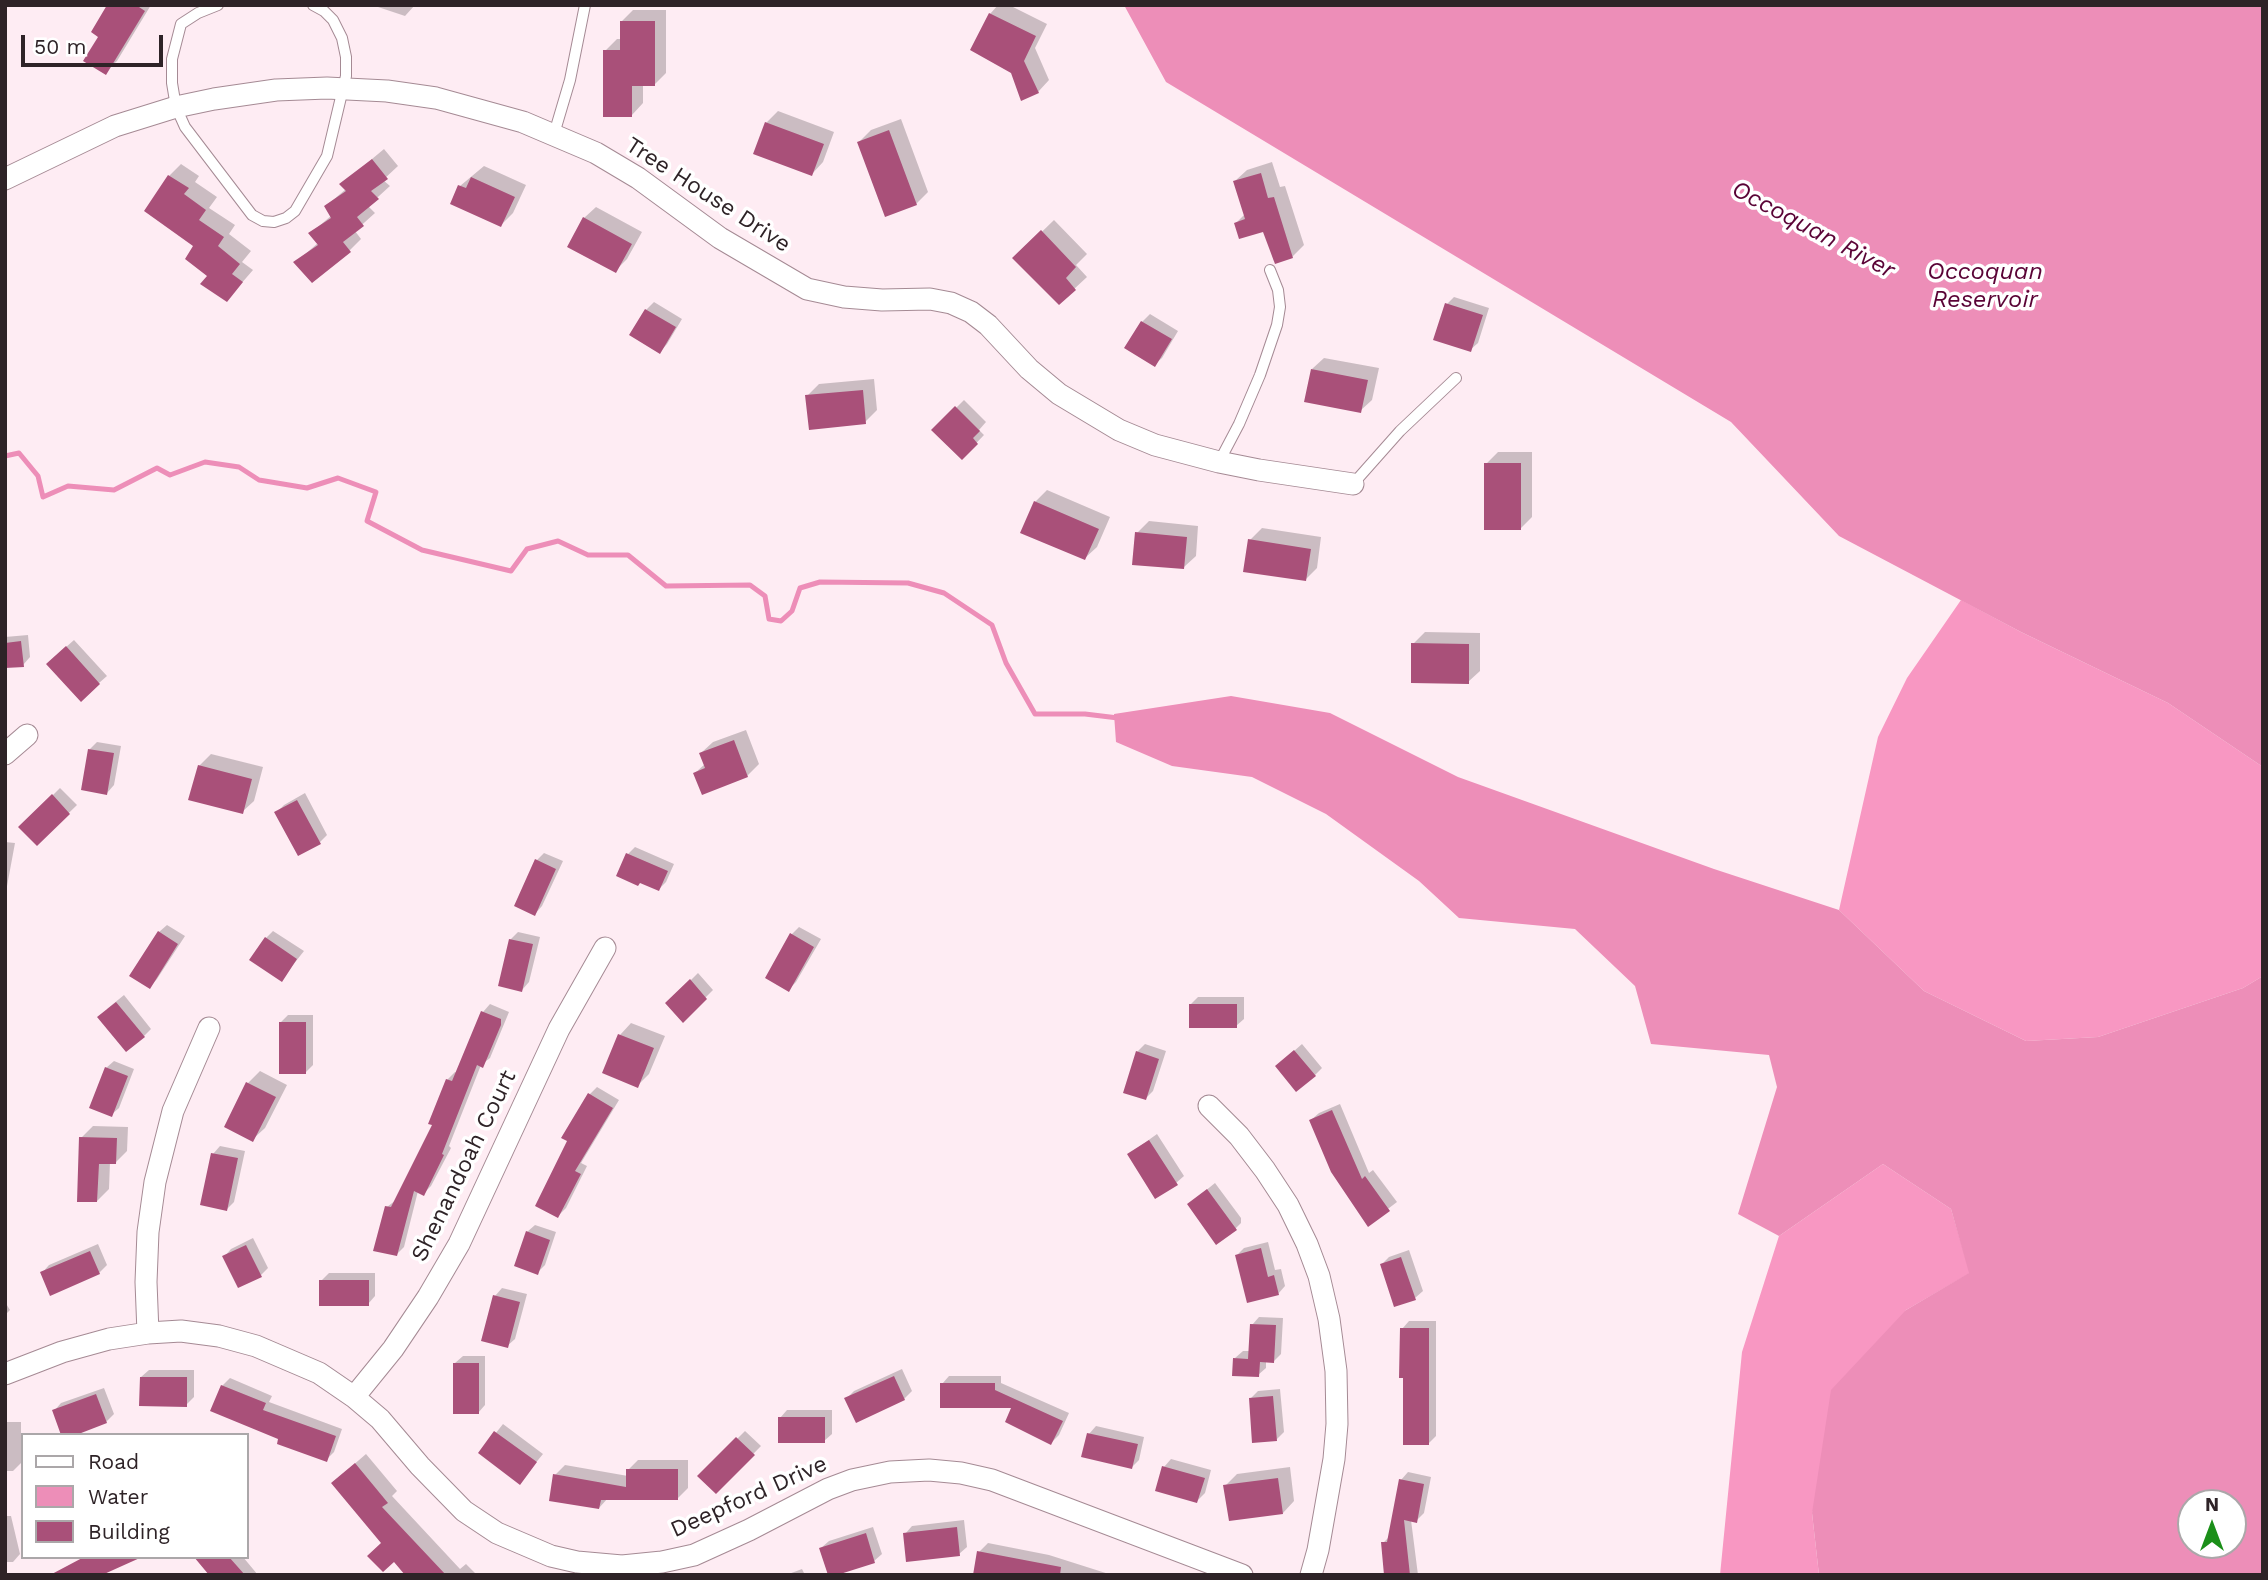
<!DOCTYPE html>
<style>
body{margin:0}
#map{position:relative;width:2268px;height:1580px;overflow:hidden;background:#feecf3;font-family:"Work Sans",sans-serif}
canvas{display:block}
.frame{position:absolute;inset:0;border:7px solid #2e2327;pointer-events:none}
.legend{position:absolute;left:21px;top:1433px;width:228px;height:126px;box-sizing:border-box;background:#fff;border:2px solid #aba7a9;margin:0;padding:9px 12px;list-style:none;font-size:21px;color:#2e2327}
.legend li{display:flex;align-items:center;gap:14px;height:35px}
.legend b{width:35px;border:2px solid #aba7a9}
.north{position:absolute;left:2177px;top:1489px;width:70px;height:70px;box-sizing:border-box;background:#fff;border:2px solid #aba7a9;border-radius:50%;rotate:0deg;font-size:19px;font-weight:700;line-height:28px;text-align:center;color:#2e2327}
.north::after{content:'';display:block;margin:auto;width:24px;height:32px;background:#1b8f19;clip-path:polygon(50% 0,100% 100%,50% 72%,0 100%)}
.scale{position:absolute;left:21px;top:35px;width:142px;height:32px;box-sizing:border-box;border:4px solid #2e2327;border-top:0;padding-left:9px;font-size:21px;line-height:24px;white-space:nowrap;color:#2e2327;-webkit-text-stroke:5px #fff;paint-order:stroke}
</style>
<div id="map">
<canvas width="2268" height="1580"></canvas>
<div class="frame"></div>
<ul class="legend">
<li><b style="height:9px;background:#fff"></b>Road</li>
<li><b style="height:19px;background:#ed8eb8"></b>Water</li>
<li><b style="height:19px;background:#a95079"></b>Building</li>
</ul>
<div class="north">N</div>
<div class="scale">50 m</div>
</div>
<script>
const c = document.querySelector('canvas').getContext('2d');
c.lineJoin = 'round';
function fillPath(path, color) {
  c.fillStyle = color;
  c.fill(path, 'evenodd');
}
function poly(rows) {
  const path = new Path2D();
  for (const r of rows) {
    path.moveTo(r[0], r[1]);
    for (let i = 2; i < r.length; i += 2) path.lineTo(r[i], r[i + 1]);
  }
  return path;
}
function stroke(path, color, width, dash) {
  c.strokeStyle = color;
  c.lineWidth = width;
  c.lineCap = dash ? 'butt' : 'round';
  c.setLineDash(dash || []);
  c.stroke(path);
}
function drawText(font, color, halo, rows, align = 'center') {
  c.font = font + ' "Work Sans",sans-serif';
  c.lineWidth = 7;
  c.setLineDash([]);
  c.textBaseline = 'middle';
  c.strokeStyle = halo;
  c.fillStyle = color;
  for (const [text, x, y, turn = 0] of rows) {
    c.save();
    c.translate(x, y);
    c.rotate((+turn || 0) * Math.PI / 180);
    c.textAlign = isNaN(turn) ? turn : align;
    if (halo) c.strokeText(text, 0, 0);
    c.fillText(text, 0, 0);
    c.restore();
  }
}
const forest = poly([
 [1961,600,2021,632,2168,703,2263,767,2263,976,2243,988,2098,1037,2026,1041,1924,991,1839,910,1878,737,1907,678],
 [1883,1164,1951,1209,1970,1273,1906,1310,1812,1513,1819,1575,1720,1575,1742,1352,1779,1236]
]);
const water = poly([
 [1124,5,2263,5,2263,767,2168,703,2021,632,1839,536,1731,422,1166,82],
 [1231,696,1330,713,1458,777,1714,869,1839,910,1924,991,2026,1041,2098,1037,2243,988,2263,976,2263,1575,1819,1575,1812,1513,1831,1390,1906,1310,1969,1273,1951,1209,1883,1164,1779,1236,1738,1214,1777,1087,1769,1055,1651,1044,1635,986,1575,929,1459,918,1419,881,1326,814,1252,777,1172,766,1116,742,1114,714],
 [2191,1503,2233,1503,2233,1545,2191,1545]
]);
const shadow = poly([
 [104,5,151,5,117,61,105,72,101,36,108,8],
 [372,5,415,5,405,16],
 [998,5,1009,5,1047,24,1035,48,1049,80,1038,92,990,14],
 [633,10,666,10,666,73,654,85,643,85,643,103,632,115,605,51,617,39,622,39,622,21],
 [778,111,834,132,823,162,812,174,766,123],
 [901,119,928,192,916,204,859,142,871,130],
 [384,149,398,166,383,180,390,186,368,206,375,213,355,231,361,239,349,251,296,262,318,243,311,233,332,215,326,206,346,189,342,184],
 [1272,162,1280,187,1285,186,1304,245,1292,257,1274,261,1264,230,1236,223,1245,214,1235,181,1247,170],
 [181,164,199,176,195,182,217,197,209,208,235,225,229,234,251,251,242,262,253,270,227,300,209,275,195,246,169,176],
 [484,166,526,185,513,213,501,225,460,186],
 [596,207,642,232,627,259,615,271,584,218],
 [1054,220,1087,254,1076,265,1087,277,1059,303,1015,258],
 [1454,297,1489,308,1478,343,1470,350,1447,304],
 [654,302,682,319,667,344,660,352,646,310],
 [1150,314,1178,331,1162,358,1154,365,1142,322],
 [1324,358,1379,368,1372,400,1360,411,1312,369],
 [874,379,877,410,865,422,807,396,819,384],
 [964,400,986,422,979,430,984,435,962,458,934,430],
 [1498,452,1532,452,1532,517,1520,529,1486,464],
 [1047,490,1110,517,1097,547,1085,558,1035,502],
 [1149,521,1198,526,1196,556,1184,567,1137,533],
 [1262,528,1321,537,1317,568,1305,580,1250,540],
 [1425,632,1480,633,1480,671,1468,682,1413,644],
 [28,635,30,657,23,665,5,667,5,637],
 [74,640,107,676,99,683,56,656],
 [746,730,759,764,747,776,695,773,705,764,701,753,713,742],
 [97,742,121,746,114,785,107,793,89,750],
 [211,754,263,767,254,801,242,812,199,766],
 [60,788,77,805,37,844,21,827],
 [305,793,327,835,320,842,277,812,284,805],
 [5,842,15,843,5,897],
 [635,847,674,864,666,882,659,889,628,854],
 [544,853,563,861,542,906,535,914,537,860],
 [167,925,185,936,157,979,150,987,159,932],
 [799,927,821,939,796,982,789,989,792,934],
 [273,931,304,951,281,980,266,938],
 [518,932,540,937,529,982,522,990,510,940],
 [698,973,713,990,683,1020,667,1004],
 [124,995,151,1029,144,1036,107,1009],
 [1198,997,1244,997,1244,1019,1236,1026,1190,1005],
 [490,1004,509,1012,490,1058,481,1065,449,1146,451,1148,431,1186,423,1194,418,1191,404,1247,396,1255,387,1207,396,1200,434,1125,447,1080,455,1072,458,1073,483,1012],
 [288,1015,313,1015,313,1065,305,1073,281,1022],
 [631,1023,665,1036,649,1074,637,1086,604,1072,620,1035],
 [1145,1044,1166,1051,1153,1091,1146,1098,1137,1052],
 [1302,1044,1322,1068,1315,1075,1285,1059],
 [114,1061,134,1069,119,1108,111,1115,106,1068],
 [260,1071,287,1085,265,1128,253,1139,226,1126,248,1083],
 [597,1087,619,1100,581,1163,587,1166,566,1208,558,1216,590,1094],
 [1340,1104,1369,1173,1373,1170,1397,1202,1368,1224,1311,1120,1319,1113],
 [93,1126,128,1127,127,1151,115,1163,110,1162,109,1189,97,1201,81,1138],
 [1157,1134,1184,1176,1176,1183,1129,1154],
 [220,1146,245,1151,234,1202,227,1209,213,1154],
 [1215,1183,1241,1218,1241,1223,1233,1231,1189,1204],
 [535,1225,556,1232,545,1265,537,1273,527,1232],
 [253,1238,268,1268,261,1275,224,1257,231,1249],
 [1268,1242,1275,1270,1281,1269,1285,1286,1278,1294,1237,1255,1244,1248],
 [98,1244,107,1265,99,1273,51,1294,42,1273,49,1265],
 [1409,1250,1423,1291,1415,1298,1382,1264,1389,1257],
 [329,1273,375,1273,375,1296,368,1304,321,1281],
 [502,1288,527,1294,515,1339,507,1346,495,1296],
 [5,1302,10,1310,5,1315],
 [1259,1317,1283,1318,1281,1354,1274,1361,1266,1361,1266,1368,1258,1375,1235,1358,1243,1351,1250,1351,1252,1325],
 [1409,1321,1436,1321,1436,1436,1428,1444,1402,1329],
 [463,1356,485,1356,485,1405,478,1413,455,1363],
 [902,1369,912,1391,904,1399,857,1421,846,1399,854,1391],
 [149,1370,194,1370,194,1397,186,1405,141,1377],
 [949,1376,1001,1376,1001,1383,1069,1413,1059,1435,1051,1443,1014,1407,942,1384],
 [230,1378,272,1396,269,1402,342,1429,334,1452,326,1460,222,1386],
 [104,1388,114,1414,106,1422,54,1411,61,1403],
 [1280,1389,1284,1432,1276,1440,1251,1398,1258,1391],
 [787,1410,832,1410,832,1434,824,1441,780,1418],
 [5,1422,21,1422,21,1463,13,1471,5,1471],
 [503,1424,543,1454,520,1482,480,1453],
 [1096,1426,1144,1437,1139,1460,1132,1467,1089,1434],
 [745,1431,761,1446,716,1492,700,1476],
 [366,1454,397,1491,392,1496,460,1569,466,1564,477,1575,420,1575,383,1543,344,1473],
 [1171,1459,1211,1470,1205,1493,1197,1501,1164,1467],
 [638,1460,688,1460,688,1488,678,1498,608,1498,599,1508,555,1475,565,1465,628,1476,628,1470],
 [1290,1467,1294,1501,1283,1513,1225,1486,1237,1474],
 [1408,1472,1431,1477,1424,1513,1416,1521,1411,1520,1418,1575,1386,1575,1383,1543,1390,1536,1401,1480],
 [5,1516,11,1516,20,1554,13,1562,5,1562],
 [964,1520,967,1547,959,1554,905,1534,912,1526],
 [873,1527,882,1554,874,1561,821,1548,829,1541],
 [988,1543,1049,1555,1112,1575,974,1575,979,1552],
 [203,1557,243,1557,258,1575,211,1575],
 [802,1569,805,1575,786,1575]
]);
const stream = poly([
 [5,456,19,453,38,476,43,497,68,486,114,490,157,468,170,475,205,462,239,467,259,480,307,488,338,478,376,492,367,521,422,550,511,571,527,549,558,541,588,555,628,555,666,586,750,585,765,596,769,619,781,621,792,611,800,588,820,582,908,583,944,593,992,625,1006,663,1035,714,1085,714,1118,718]
]);
const building = poly([
 [107,5,136,5,145,11,106,75,83,61,98,37,91,32],
 [989,13,1036,36,1024,61,1039,93,1021,101,1011,73,970,50],
 [620,21,655,21,655,86,632,86,632,117,603,117,603,50,620,50],
 [765,122,824,144,812,176,753,154],
 [889,130,917,205,885,217,857,142],
 [372,159,388,179,371,191,379,199,357,217,364,226,343,242,351,252,312,283,293,262,318,245,308,233,331,218,324,206,346,191,339,184],
 [1261,173,1268,198,1274,197,1293,258,1275,264,1263,232,1239,239,1234,223,1245,219,1233,181],
 [168,175,189,188,184,194,206,210,199,220,224,237,218,246,240,264,232,274,243,282,227,302,200,284,207,276,185,259,193,246,144,211],
 [471,177,515,197,501,227,450,204,458,185,466,188],
 [583,217,632,244,616,273,567,247],
 [1041,230,1076,267,1066,278,1076,290,1059,305,1012,258],
 [1445,303,1483,315,1471,352,1433,340],
 [645,309,676,327,660,354,629,335],
 [1141,321,1172,339,1155,367,1124,348],
 [1311,369,1368,380,1361,413,1304,402],
 [863,390,866,424,809,430,805,395],
 [955,406,980,431,973,438,978,444,962,460,931,430],
 [1484,463,1521,463,1521,530,1484,530],
 [1034,501,1099,529,1085,560,1020,533],
 [1135,532,1187,537,1184,569,1132,565],
 [1248,539,1311,549,1306,581,1243,572],
 [21,641,24,667,5,668,5,643],
 [1411,643,1469,644,1469,684,1411,683],
 [66,646,100,684,81,702,46,664],
 [734,740,748,777,702,795,693,773,705,768,699,753],
 [88,749,114,753,107,795,81,790],
 [198,765,252,779,243,814,188,800],
 [52,794,70,814,37,846,18,827],
 [297,800,321,844,298,856,274,812],
 [626,853,668,871,659,891,640,883,638,886,616,876],
 [535,859,556,869,535,916,514,906],
 [158,931,178,944,150,989,129,976],
 [790,933,814,947,789,992,765,978],
 [265,937,297,959,282,982,249,960],
 [509,939,533,944,522,992,498,986],
 [690,979,707,999,683,1023,665,1003],
 [116,1002,145,1037,126,1052,97,1017],
 [1189,1004,1237,1004,1237,1028,1189,1028],
 [481,1011,501,1019,501,1025,483,1068,477,1065,442,1154,444,1155,424,1196,414,1191,397,1256,373,1251,385,1206,391,1207,432,1125,428,1124,446,1079,452,1081],
 [279,1022,306,1022,306,1074,279,1074],
 [618,1034,654,1048,638,1088,602,1073],
 [1294,1050,1316,1076,1296,1092,1275,1066],
 [1136,1051,1159,1059,1146,1100,1123,1093],
 [105,1067,128,1076,112,1117,89,1108],
 [246,1082,276,1097,253,1142,224,1127],
 [588,1093,613,1108,575,1171,581,1174,558,1218,535,1206,567,1141,561,1138],
 [1332,1110,1362,1179,1365,1176,1390,1211,1368,1227,1331,1172,1309,1120],
 [79,1137,117,1138,116,1164,99,1164,97,1202,77,1202],
 [1149,1140,1178,1185,1155,1199,1127,1154],
 [211,1153,238,1158,227,1211,200,1205],
 [1207,1189,1237,1230,1216,1245,1187,1204],
 [526,1231,550,1240,538,1275,514,1266],
 [246,1245,262,1277,238,1288,222,1256],
 [1261,1248,1268,1277,1274,1275,1279,1295,1247,1303,1235,1255],
 [90,1251,100,1274,50,1296,40,1272],
 [1401,1257,1416,1300,1394,1307,1380,1264],
 [319,1280,369,1280,369,1306,319,1306],
 [493,1295,520,1302,508,1348,481,1341],
 [1250,1324,1276,1325,1274,1363,1260,1362,1259,1377,1232,1376,1233,1358,1248,1359],
 [1400,1328,1429,1328,1429,1445,1403,1445,1403,1378,1399,1378],
 [453,1363,479,1363,479,1414,453,1414],
 [894,1376,905,1400,856,1423,844,1398],
 [140,1377,187,1377,187,1407,139,1406],
 [940,1383,995,1383,995,1390,1063,1421,1051,1445,1005,1422,1011,1408,940,1408],
 [221,1385,266,1403,263,1410,336,1436,327,1462,277,1444,278,1439,210,1411],
 [96,1394,107,1423,76,1435,61,1435,52,1410],
 [1273,1396,1277,1441,1252,1443,1249,1398],
 [778,1417,825,1417,825,1443,778,1443],
 [494,1431,537,1462,520,1485,478,1453],
 [1087,1433,1138,1444,1132,1469,1081,1457],
 [736,1437,755,1455,716,1494,697,1476],
 [355,1463,388,1503,382,1507,446,1575,405,1575,394,1562,383,1572,367,1556,381,1543,331,1483],
 [1162,1466,1205,1478,1197,1503,1155,1491],
 [626,1469,678,1469,678,1500,601,1500,599,1509,549,1501,553,1474,626,1487],
 [1278,1478,1283,1514,1229,1521,1223,1485],
 [1399,1479,1424,1484,1417,1523,1404,1520,1410,1575,1384,1575,1381,1542,1387,1542],
 [957,1527,960,1556,906,1562,903,1533],
 [866,1533,875,1563,837,1575,828,1575,819,1548],
 [977,1551,1061,1567,1060,1575,973,1575],
 [84,1557,142,1557,102,1575,50,1575],
 [194,1557,229,1557,245,1575,209,1575]
]);
const lane = poly([
 [218,5,198,13,181,24,172,59,172,83,176,107,185,127,252,215,263,221,274,222,286,218,295,211,327,156,346,76,346,57,342,38,333,20,324,11,313,5],
 [554,134,570,80,585,5],
 [1219,462,1239,424,1260,375,1277,325,1280,307,1278,290,1270,270],
 [1353,484,1400,431,1456,378]
]);
const street = poly([
 [5,179,115,126,176,107,214,99,276,90,327,88,387,91,436,98,523,122,596,153,638,178,720,238,807,289,844,297,882,300,930,299,951,303,971,312,988,325,1029,369,1059,394,1119,430,1155,445,1219,462,1259,470,1353,484],
 [5,754,27,735],
 [1209,1106,1239,1136,1265,1170,1288,1205,1307,1244,1319,1276,1329,1319,1336,1371,1337,1424,1334,1459,1318,1550,1311,1575],
 [148,1333,146,1282,148,1232,155,1182,173,1111,209,1028],
 [5,1374,62,1352,109,1339,148,1333,181,1331,219,1336,256,1346,319,1373,354,1397,380,1419,420,1466,464,1511,497,1533,551,1556,577,1562,622,1566,662,1562,694,1555,749,1530,828,1489,852,1480,890,1472,929,1470,961,1473,992,1480,1242,1575],
 [354,1397,393,1349,428,1297,459,1244,559,1029,605,948]
]);
const streetNames = [
 ["Tree House Drive",708,195,33],
 ["Shenandoah Court",464,1166,-64],
 ["Deepford Drive",749,1497,-24]
];
const waterNames = [
 ["Occoquan River",1813,230,28],
 ["Occoquan",1985,272],
 ["Reservoir",1985,300]
];
fillPath(forest, '#f897c2');
fillPath(water, '#ed8eb8');
fillPath(shadow, '#0003');
stroke(stream, '#ed8eb8', 5);
fillPath(building, '#a95079');
stroke(lane, '#a58a94', 12);
stroke(street, '#a58a94', 23);
stroke(lane, '#fff', 10);
stroke(street, '#fff', 21);
drawText('23px', '#2e2327', '#fff', streetNames);
drawText('italic 24px', '#5a0336', '#fff', waterNames);
</script>
